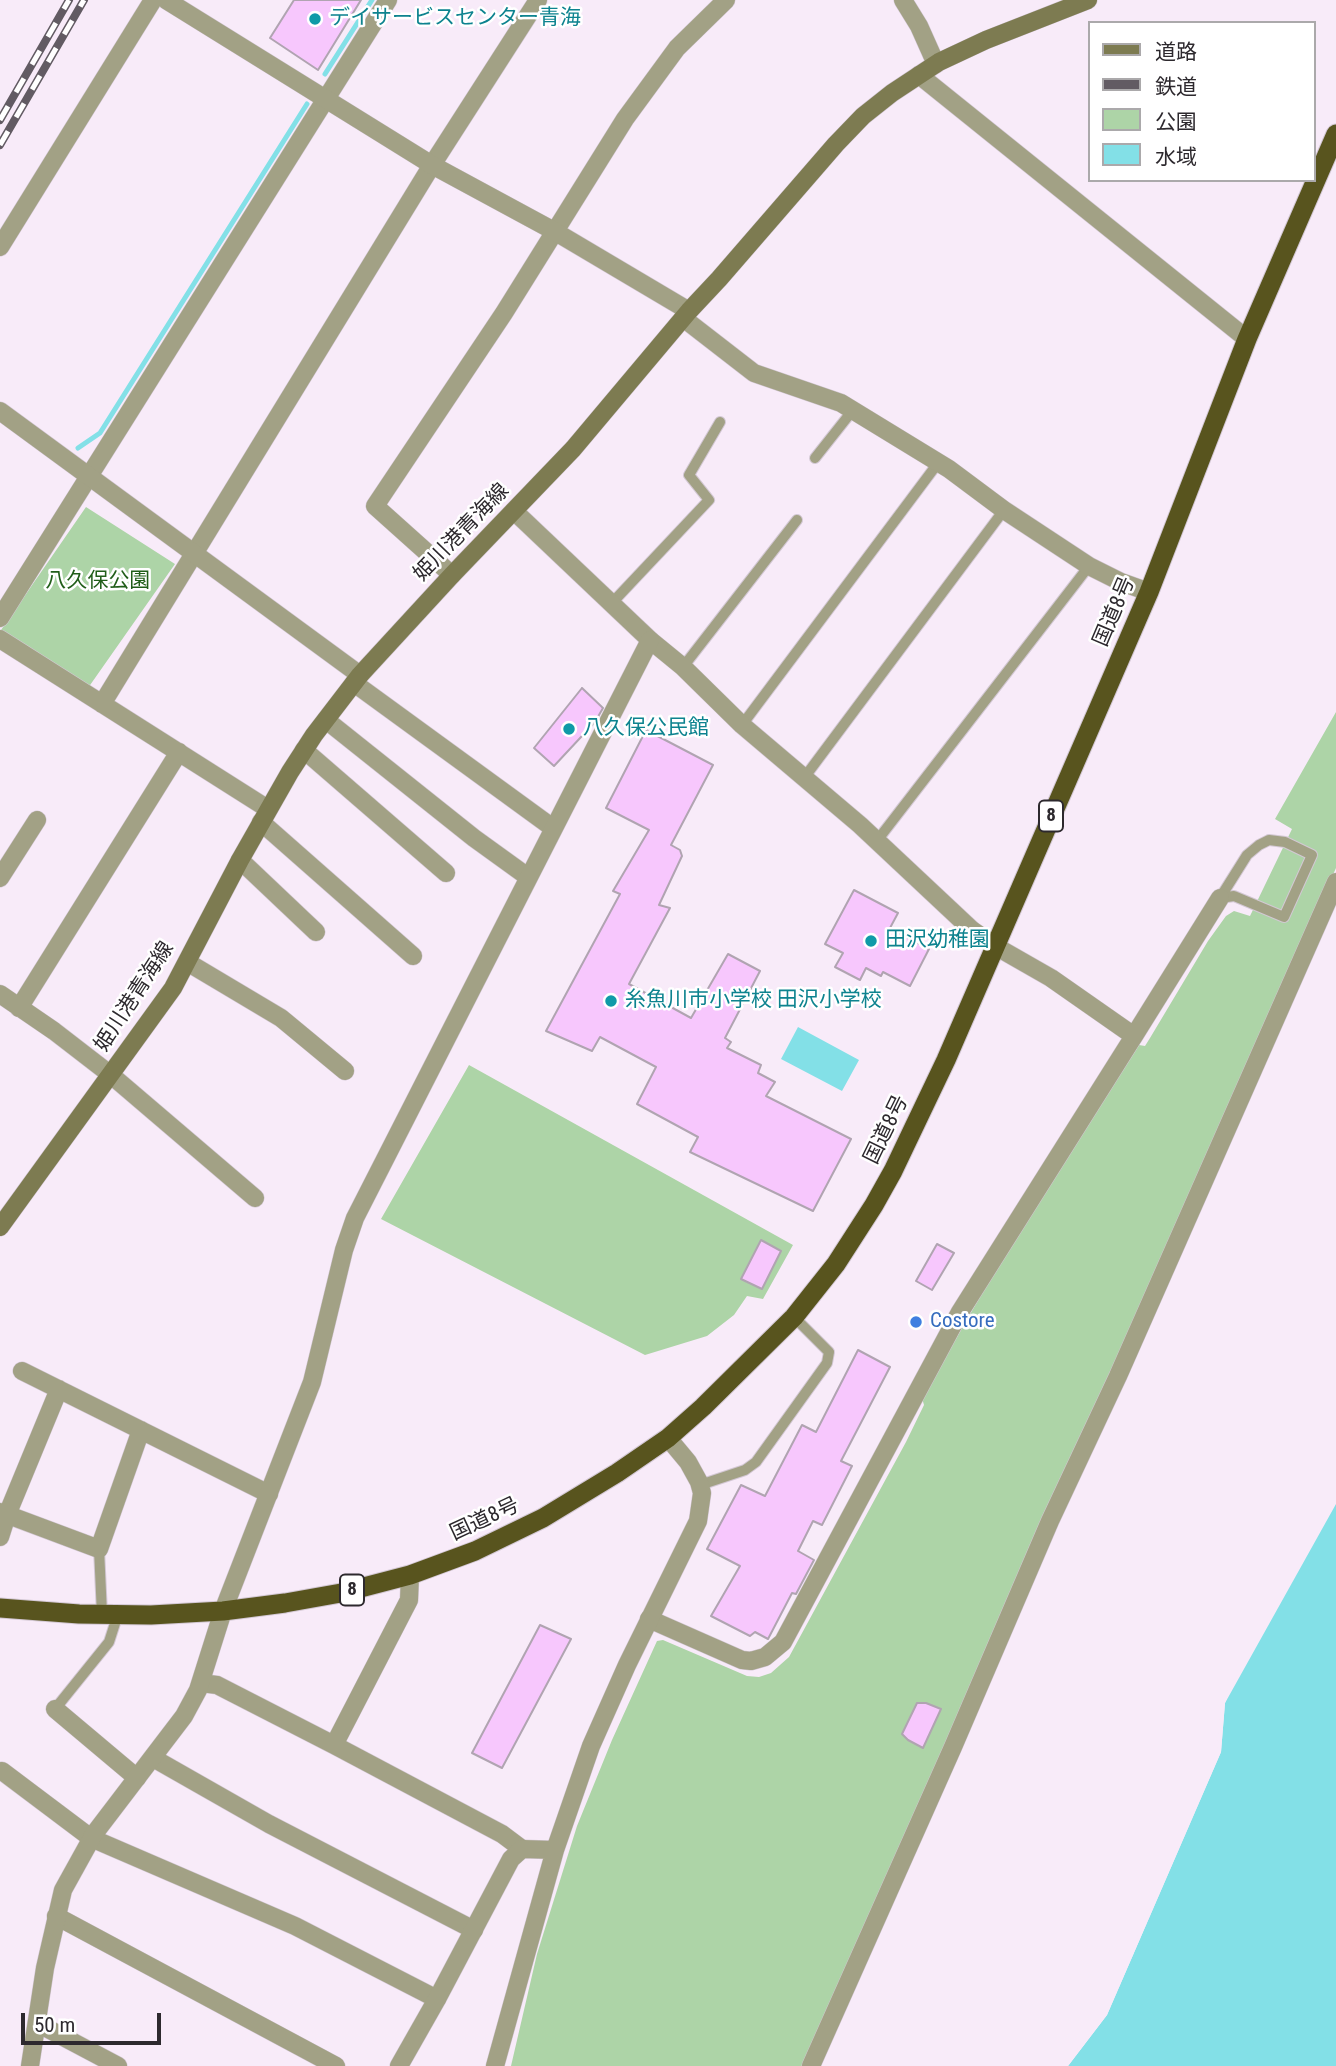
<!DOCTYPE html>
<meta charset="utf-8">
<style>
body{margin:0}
#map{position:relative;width:1336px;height:2066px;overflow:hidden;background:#f8ebf9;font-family:"Roboto Condensed","Noto Sans JP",sans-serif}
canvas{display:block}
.legend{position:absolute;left:1088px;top:21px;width:228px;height:161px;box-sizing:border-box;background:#fff;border:2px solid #aba9ab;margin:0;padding:9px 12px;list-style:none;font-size:21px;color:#2d292e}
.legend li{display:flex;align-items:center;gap:14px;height:35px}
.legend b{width:35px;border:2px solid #aba9ab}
.scale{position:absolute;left:21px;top:2013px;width:140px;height:32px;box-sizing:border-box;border:4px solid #2d292e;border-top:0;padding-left:9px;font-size:21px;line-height:24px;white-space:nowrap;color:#2d292e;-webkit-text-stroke:5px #fff;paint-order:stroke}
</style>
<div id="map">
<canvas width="1336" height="2066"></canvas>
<ul class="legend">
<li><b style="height:9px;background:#7d7b51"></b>道路</li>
<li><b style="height:9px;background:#625b63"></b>鉄道</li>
<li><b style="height:19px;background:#add4a7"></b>公園</li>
<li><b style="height:19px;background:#83e0e7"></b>水域</li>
</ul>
<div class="scale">50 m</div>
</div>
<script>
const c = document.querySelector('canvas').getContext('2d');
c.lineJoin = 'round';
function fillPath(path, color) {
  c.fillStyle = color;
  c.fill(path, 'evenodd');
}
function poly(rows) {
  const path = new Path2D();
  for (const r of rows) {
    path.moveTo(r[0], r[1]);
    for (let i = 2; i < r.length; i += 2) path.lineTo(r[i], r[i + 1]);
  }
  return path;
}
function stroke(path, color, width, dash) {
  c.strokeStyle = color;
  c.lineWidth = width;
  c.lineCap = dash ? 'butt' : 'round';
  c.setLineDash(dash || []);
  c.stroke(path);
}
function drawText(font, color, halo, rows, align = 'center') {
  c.font = font + ' "Roboto Condensed","Noto Sans JP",sans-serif';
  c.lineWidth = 5;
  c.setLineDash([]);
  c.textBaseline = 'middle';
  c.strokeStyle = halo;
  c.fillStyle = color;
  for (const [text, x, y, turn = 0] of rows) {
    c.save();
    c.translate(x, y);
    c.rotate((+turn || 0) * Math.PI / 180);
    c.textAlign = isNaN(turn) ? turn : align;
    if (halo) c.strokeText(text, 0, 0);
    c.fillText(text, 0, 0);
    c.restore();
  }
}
const green = poly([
 [86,507,175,564,88,688,1,630],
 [1336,712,1336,868,802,2066,511,2066,537,1954,577,1826,612,1740,657,1641,663,1640,747,1676,759,1677,771,1673,789,1657,906,1442,924,1405,922,1398,997,1267,1139,1045,1145,1046,1150,1038,1208,941,1226,916,1234,911,1250,916,1292,829,1275,819],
 [469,1065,793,1245,763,1299,747,1296,734,1315,707,1336,645,1355,381,1219]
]);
const water = poly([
 [798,1027,859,1060,842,1091,781,1059],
 [1336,1504,1336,2066,1068,2066,1107,2015,1221,1752,1225,1703]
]);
const pier = poly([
 [1240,1668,1225,1703,1221,1752,1107,2015,1068,2066,1065,2066,1104,2013,1217,1751,1221,1702]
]);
const stream = poly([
 [325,74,372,0],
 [78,448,100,433,307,104]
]);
const building = poly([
 [294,0,361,0,318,70,270,38,294,0],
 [582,688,603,708,595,722,554,766,534,748,582,688],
 [646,730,713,765,671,845,680,850,682,856,659,905,670,908,629,984,691,1018,728,954,760,971,725,1038,731,1042,727,1048,761,1065,758,1073,775,1082,766,1096,851,1139,813,1211,690,1152,698,1137,637,1104,656,1067,600,1037,592,1051,546,1031,620,894,613,891,649,830,606,808,646,730],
 [854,890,898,913,890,928,929,949,910,986,883,972,881,976,866,968,860,980,835,967,843,953,825,944,854,890],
 [761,1240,781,1251,762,1289,741,1279,761,1240],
 [937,1244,954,1253,932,1290,916,1281,937,1244],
 [858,1350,890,1367,841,1461,852,1466,822,1525,813,1521,798,1551,814,1560,796,1594,792,1593,768,1639,755,1632,750,1636,711,1616,740,1566,707,1549,741,1485,765,1496,802,1425,816,1432,858,1350],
 [540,1625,571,1639,502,1768,472,1753,540,1625],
 [917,1703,926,1703,941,1709,923,1748,908,1740,902,1734,917,1703]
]);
const service = poly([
 [815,458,853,410],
 [611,604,709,500,689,475,720,422],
 [683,667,797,520],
 [742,725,938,463],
 [804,778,1004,510],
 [1269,840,1285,842,1312,855,1284,917,1234,896,1220,898,1247,855,1259,845,1269,840],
 [876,842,1089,566],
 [700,1485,745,1470,756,1462,827,1363,829,1352,794,1317],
 [99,1549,102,1614],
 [55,1709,109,1642,118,1614]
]);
const pedestrian = poly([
 [811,2066,953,1747,1050,1521,1118,1376,1336,882]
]);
const minor = poly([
 [903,0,919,26,936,64],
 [919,75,1247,339],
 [683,318,754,373,841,403,949,469,1004,510,1089,566,1121,582,1149,592],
 [514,511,650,640,683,667,742,725,860,825,972,930,995,946,1051,978,1134,1036,1220,898],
 [452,575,375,506,504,313,625,119,677,48,726,0],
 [0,618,388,0],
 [0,639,268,809],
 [354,683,553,828],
 [102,704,432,165,538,0],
 [326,720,474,838,528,877],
 [304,750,446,873],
 [261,822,413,956],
 [240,860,316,932],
 [0,878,37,820],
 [187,962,281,1018,345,1071],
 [0,994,54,1031,111,1075,255,1198],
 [19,1008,179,752],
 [22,1371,269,1494],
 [0,1512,99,1549,141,1430],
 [0,1537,7,1515,59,1389],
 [649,1619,742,1660,751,1661,765,1657,783,1642,960,1312,1134,1036],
 [201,1683,217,1685,334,1745,502,1834,522,1849],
 [55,1709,137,1778],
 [334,1745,409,1600,410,1575],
 [153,1758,269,1824,474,1930],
 [2,1771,91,1838,295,1926,437,1999],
 [56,1916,336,2066],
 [37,2023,118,2066]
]);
const tertiary = poly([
 [166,0,432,165,554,231,689,311],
 [0,247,153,0],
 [0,411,360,675],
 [30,2066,45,1968,63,1890,94,1834,184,1716,198,1690,223,1611,312,1382,344,1250,355,1218,650,640],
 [399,2066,437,1999,511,1859,522,1849,555,1850],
 [495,2066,555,1850,591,1746,627,1665,698,1521,702,1493,699,1482,688,1462,668,1438]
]);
const secondary = poly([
 [0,1227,173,988,240,860,290,772,314,735,360,675,452,575,573,449,689,311,719,279,836,144,863,116,892,93,939,62,986,40,1088,0]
]);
const trunk = poly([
 [0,1608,79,1614,151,1615,223,1611,285,1603,341,1593,410,1575,475,1551,543,1518,617,1473,668,1438,703,1407,794,1317,836,1264,874,1205,893,1171,946,1060,1149,592,1247,339,1336,134]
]);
const rail = poly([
 [0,120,69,0],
 [0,145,84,0]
]);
const markers = [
 [315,19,7,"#0f9aa8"],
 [569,729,7,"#0f9aa8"],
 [871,941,7,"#0f9aa8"],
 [611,1001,7,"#0f9aa8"],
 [916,1322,7,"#3f7fe0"]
];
const shields = [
 [1051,816,24],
 [352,1590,24]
];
const shieldNames = [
 ["8",1051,816],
 ["8",352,1590]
];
const cultureNames = [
 ["デイサービスセンター青海",329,19],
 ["八久保公民館",583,729],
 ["田沢幼稚園",885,941],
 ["糸魚川市小学校 田沢小学校",625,1001]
];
const streetNames = [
 ["姫川港青海線",462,533,-46],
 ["国道8号",1115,612,-67],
 ["姫川港青海線",135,997,-57],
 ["国道8号",887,1130,-64],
 ["国道8号",485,1520,-25]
];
const parkNames = [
 ["八久保公園",98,582]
];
const shopNames = [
 ["Costore",930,1322]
];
fillPath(green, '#add4a7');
fillPath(water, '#83e0e7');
fillPath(pier, '#f8ebf9');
stroke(stream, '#83e0e7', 5);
fillPath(building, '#f7c7fd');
stroke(building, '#b0a4b1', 2);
stroke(service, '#d3c8d4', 12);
stroke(pedestrian, '#d3c8d4', 19);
stroke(minor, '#d3c8d4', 19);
stroke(tertiary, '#d3c8d4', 19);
stroke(secondary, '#d3c8d4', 19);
stroke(trunk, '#d3c8d4', 21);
stroke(service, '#a2a185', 10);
stroke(pedestrian, '#a2a185', 18);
stroke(minor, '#a2a185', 18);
stroke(tertiary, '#a2a185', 18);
stroke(secondary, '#7d7b51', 18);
stroke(trunk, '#58541e', 19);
stroke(rail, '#625b63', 8);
stroke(rail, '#fff', 5, [16]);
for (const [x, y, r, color] of markers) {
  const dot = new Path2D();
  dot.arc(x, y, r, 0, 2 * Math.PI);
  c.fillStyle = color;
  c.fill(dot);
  stroke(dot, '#fff', 2.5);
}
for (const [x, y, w] of shields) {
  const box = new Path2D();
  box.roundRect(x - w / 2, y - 15.5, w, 31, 5);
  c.fillStyle = '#fff';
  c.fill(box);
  stroke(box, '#2d292e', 2);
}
drawText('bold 19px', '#2d292e', null, shieldNames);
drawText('21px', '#0d838f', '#fff', cultureNames, 'left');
drawText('21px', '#2d292e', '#fff', streetNames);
drawText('21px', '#215e19', '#fff', parkNames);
drawText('21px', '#366cbe', '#fff', shopNames, 'left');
</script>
